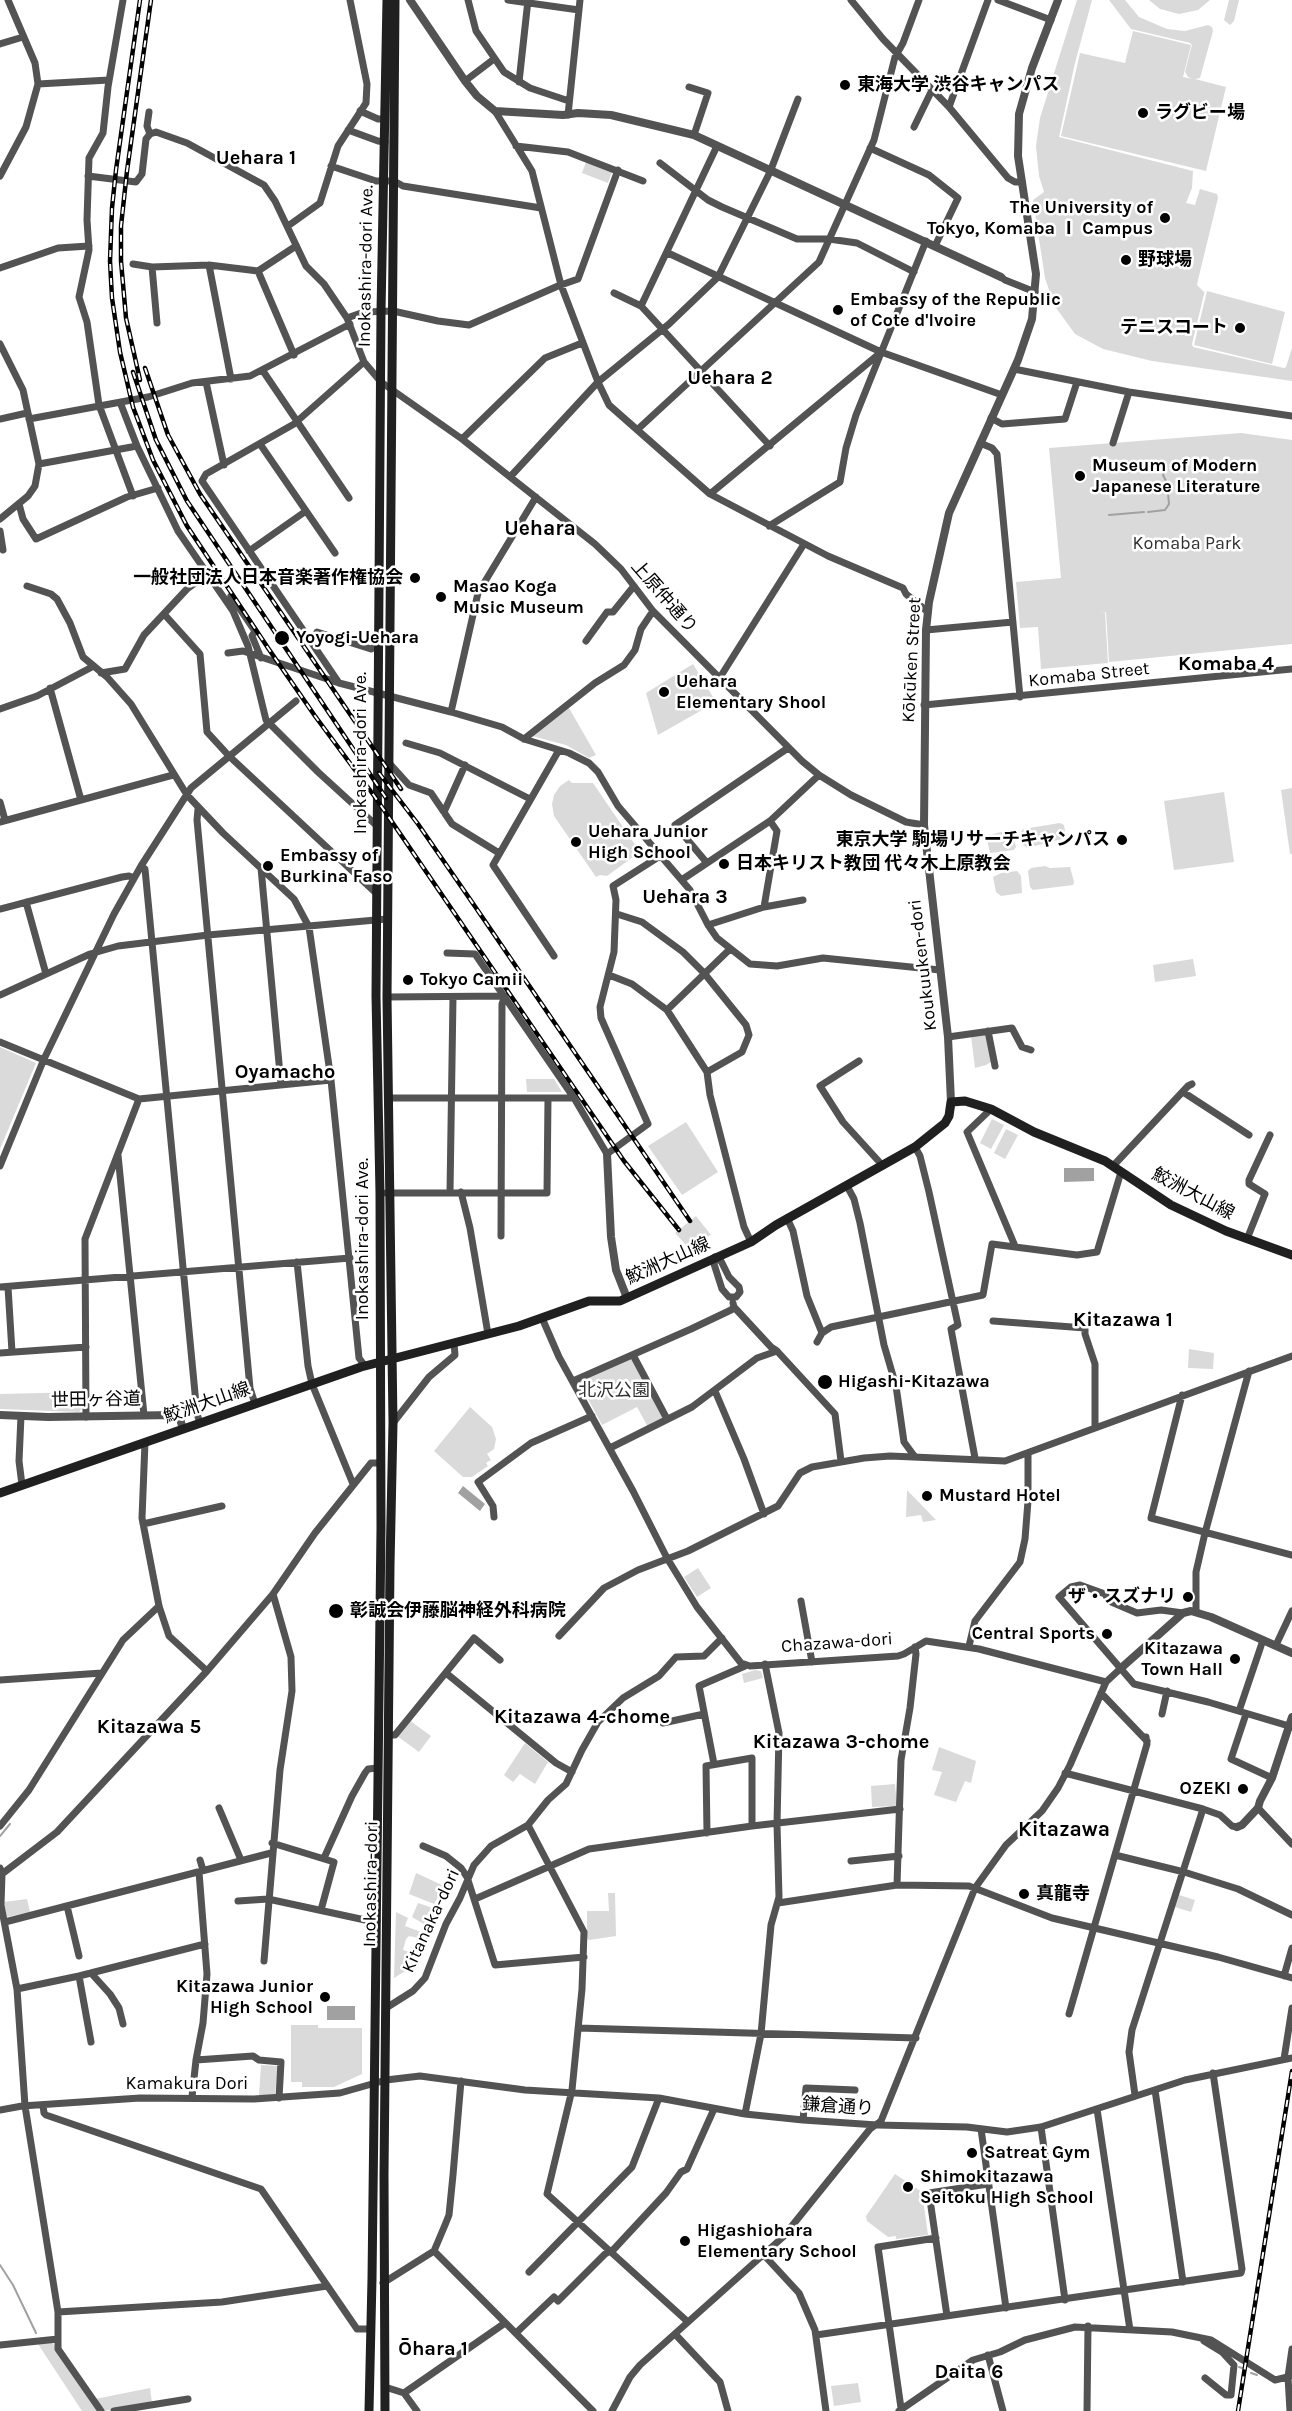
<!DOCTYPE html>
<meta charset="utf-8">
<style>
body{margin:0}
canvas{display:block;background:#fff}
</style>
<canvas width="1292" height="2411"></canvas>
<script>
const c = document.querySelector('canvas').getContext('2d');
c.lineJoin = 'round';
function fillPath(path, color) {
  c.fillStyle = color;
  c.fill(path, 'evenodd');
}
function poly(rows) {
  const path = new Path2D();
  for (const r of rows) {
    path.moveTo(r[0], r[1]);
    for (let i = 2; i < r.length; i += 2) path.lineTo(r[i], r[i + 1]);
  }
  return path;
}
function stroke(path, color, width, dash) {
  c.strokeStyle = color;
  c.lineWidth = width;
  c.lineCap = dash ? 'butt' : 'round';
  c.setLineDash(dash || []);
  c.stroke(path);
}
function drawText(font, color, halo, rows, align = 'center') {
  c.font = font + ' Karla,"Noto Sans JP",sans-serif';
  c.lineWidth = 5;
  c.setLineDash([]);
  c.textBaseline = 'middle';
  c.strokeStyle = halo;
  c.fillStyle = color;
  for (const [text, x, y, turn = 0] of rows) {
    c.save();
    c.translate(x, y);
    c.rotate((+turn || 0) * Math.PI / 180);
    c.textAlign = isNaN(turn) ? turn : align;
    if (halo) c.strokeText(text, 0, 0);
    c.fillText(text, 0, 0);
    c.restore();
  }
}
const green = poly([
 [1077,0,1092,0,1075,63,1059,137,1193,171,1192,188,1186,203,1195,205,1200,189,1217,194,1218,198,1198,280,1197,285,1204,292,1205,290,1192,344,1193,347,1284,368,1286,367,1292,348,1292,381,1152,361,1103,349,1075,334,1054,305,1045,278,1033,200,1044,192,1039,176,1036,146,1040,118],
 [1109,0,1125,0,1139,17,1167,29,1185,31,1208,25,1212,27,1213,31,1200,78,1195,79,1226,87,1206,171,1061,136,1080,53,1125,63,1133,31,1191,45,1183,77,1192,79,1188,77,1185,72,1191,48,1192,45,1190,43,1131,29],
 [1149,0,1210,0,1198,10,1179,14,1160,9],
 [1229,0,1239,0,1234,21,1230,25,1224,20],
 [586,162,612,172,608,183,582,173],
 [1207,291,1285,312,1272,364,1194,345],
 [1241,433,1292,440,1292,644,1109,662,1106,612,1079,613,1105,612,1108,663,1041,669,1038,627,1020,628,1016,582,1061,578,1049,448],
 [693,664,716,702,658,735,646,693],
 [569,708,596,755,589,758,566,745,532,736],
 [569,780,572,783,593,783,640,852,607,876,600,875,596,877,554,816,552,804,554,795,560,786],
 [1292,788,1292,854,1290,854,1281,790],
 [1224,792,1234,862,1174,870,1164,801],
 [1060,823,1064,825,1066,838,1027,848,1022,844,1021,832,1023,829],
 [1009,830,1013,834,1016,847,1014,850,990,853,987,840,989,835],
 [1045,866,1050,868,1070,867,1074,882,1073,885,1033,890,1030,887,1028,871,1031,868],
 [1017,871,1021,876,1022,893,1001,896,996,892,993,877,1001,873],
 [1193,959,1196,976,1155,982,1153,965],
 [985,1034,987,1036,991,1062,986,1065,975,1068,971,1036],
 [0,1047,36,1063,0,1149],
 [526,1079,554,1079,562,1092,527,1092],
 [992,1119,1004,1125,991,1149,980,1143],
 [686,1122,718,1172,682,1195,648,1146],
 [1006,1129,1018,1135,1005,1159,994,1153],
 [696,1216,711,1235,686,1245,675,1233],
 [1189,1349,1214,1353,1213,1369,1188,1368],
 [629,1358,633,1360,662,1416,662,1419,648,1427,637,1407,602,1425,579,1382],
 [83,1392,83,1407,79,1412,0,1409,0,1394],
 [470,1407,492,1427,496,1439,494,1449,487,1454,491,1460,486,1463,488,1466,472,1477,463,1477,434,1451],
 [907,1490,936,1520,923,1522,921,1515,906,1517],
 [698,1568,711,1588,697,1597,684,1577],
 [755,1670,761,1671,763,1678,744,1683,742,1674],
 [409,1720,431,1736,419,1752,397,1736],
 [525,1743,548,1762,535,1784,520,1774,513,1782,504,1775],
 [939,1747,976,1761,971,1783,965,1781,956,1802,934,1795,942,1772,932,1770],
 [895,1784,897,1806,872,1807,871,1786],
 [416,1873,444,1886,434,1904,409,1894],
 [608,1893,615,1893,616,1936,589,1940,587,1938,587,1911,609,1911],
 [1179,1895,1195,1900,1191,1912,1175,1907],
 [27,1899,30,1912,7,1917,4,1902],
 [418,1903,433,1908,424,1924,412,1917],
 [396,1912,408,1918,405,1926,421,1932,419,1938,409,1936,406,1939,403,1950,413,1953,407,1970,394,1978],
 [291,2025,318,2025,318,2028,362,2028,362,2074,334,2087,302,2087,302,2082,291,2082],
 [261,2065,278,2066,275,2095,259,2095],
 [895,2174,922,2192,928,2235,896,2239,896,2236,888,2237,867,2221,866,2216],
 [52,2342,72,2375,98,2411,82,2411,38,2344],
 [858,2383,861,2402,834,2406,831,2386],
 [150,2388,152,2403,104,2411,95,2399]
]);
const water = poly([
 [1064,1168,1094,1168,1094,1181,1064,1182],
 [463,1486,485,1504,480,1511,458,1493],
 [327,2006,355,2006,355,2020,327,2020]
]);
const stream = poly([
 [1148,512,1165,510,1169,504,1167,483,1163,475,1166,467],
 [1109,515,1144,512],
 [0,1836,10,1824],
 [0,2265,13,2285,36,2333],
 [1239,2367,1242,2368],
 [1251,2373,1257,2375]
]);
const minor = poly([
 [123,0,108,87,103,133,89,158,87,220,89,250,79,297,87,322,99,405,133,496],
 [468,0,476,31,504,72,530,88,569,101],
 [508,0,579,10],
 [851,0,883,39,949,107,1008,178,1015,182,1022,182],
 [998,0,1051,20],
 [0,44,23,37],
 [465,81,494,59],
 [519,82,528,0],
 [38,84,109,80],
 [689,87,708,93,694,135],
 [949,107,988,0],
 [360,111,378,119,385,119],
 [495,111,532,171,561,285,598,382,609,405,710,494,828,556,903,588,906,594,928,612],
 [149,112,147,126,150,134],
 [568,115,580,0],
 [914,127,932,90],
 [348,130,378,141,385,142],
 [516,146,568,152,643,181],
 [870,148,929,175,958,198,935,246],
 [660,163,708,200,722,207,797,239,829,239,857,243,914,272],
 [331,166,376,181,394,181,403,186,541,208],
 [0,176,26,127,38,84,35,63,8,0],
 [88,176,136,182,142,174,146,139,150,134,156,132,187,143,264,185,275,201,306,266,324,284,347,318,364,362,381,382,462,439,595,544,621,569,653,611,802,761,819,775,851,795,906,822,924,825],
 [288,226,320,203,338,146,366,103,367,84,350,0],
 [668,253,881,352,1002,395],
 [133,264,152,267,209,265,258,271,296,246],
 [209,265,231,379],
 [152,267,157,323],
 [0,268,58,248,89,246],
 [258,271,294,355],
 [1001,277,1005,280,1035,292],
 [614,293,641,306,770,446],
 [641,306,717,146],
 [347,318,364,312,393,311,438,321,469,325,558,286,578,279,618,170],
 [0,344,23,390,39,464,35,486,28,496,0,519],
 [1014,369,1129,392,1292,416],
 [263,371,349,498],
 [206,382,224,465],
 [120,402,137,446,178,531,233,611,248,646,266,720,318,772,377,826],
 [991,418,1002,424,1065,419,1077,382],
 [0,419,27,413],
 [29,419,148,397,192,383,250,376,350,324],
 [637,430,819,262,874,140,895,57,903,43,919,0],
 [462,439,545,358,582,343],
 [980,443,992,448,997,454,1020,697],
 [1113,443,1129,392],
 [260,444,335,553],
 [39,464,137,446],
 [510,477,598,382,669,324,718,277,770,172,798,99],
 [710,494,879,354],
 [19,504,23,519,36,539,127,497,158,488],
 [769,526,840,482,846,448,856,415,926,241],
 [0,531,3,550],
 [249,551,306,511],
 [27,586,51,594,57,599,70,623,83,657,107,677,131,704,187,795,223,833,294,899,309,927,331,1080,359,1358,365,1366],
 [231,596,255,631,252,636,261,658],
 [164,614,200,654,207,732,229,756,377,894],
 [926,630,1013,622],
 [317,632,371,649,379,645],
 [586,641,607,612,613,612,634,586],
 [228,653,243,651,339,683,451,712,502,727,524,739,569,753,589,763,598,772,618,806,690,890,708,925,717,938,750,964,777,966,823,958,940,970],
 [101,673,125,669,144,635,187,589,209,573],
 [719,679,804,544],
 [339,683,202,481,206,474,294,424,364,362],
 [50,688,81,800],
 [924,705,1292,669],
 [0,709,37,696,92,667],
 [451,712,478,593,536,497],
 [524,739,595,683,624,665,635,650,641,629,653,611],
 [406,743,440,753,530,799],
 [390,764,409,785,431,793,452,824,499,853],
 [0,802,5,820],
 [198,809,197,820,250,1388,255,1404],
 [444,812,465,765],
 [0,822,173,775],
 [707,863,675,825,788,748],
 [141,866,145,869,197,1414,200,1423],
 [261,868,281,1085],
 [683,879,770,821,819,775],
 [26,902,46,974],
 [764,907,777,831,770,821],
 [0,909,122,877,129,876,134,878],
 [617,914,642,922,683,952,704,973,746,1025,749,1035,742,1052,707,1072],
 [708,925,764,907,803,900],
 [447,953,475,954,574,1098,607,1154,648,1124,601,1018,600,1007,614,952,616,900,613,886,660,856],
 [554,956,493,865,559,750],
 [609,975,632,984,667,1010,707,1072,710,1095,744,1227,751,1242],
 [0,995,90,954,118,946,208,935,387,919],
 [387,997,505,996],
 [667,1010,730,949],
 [988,1031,995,1066],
 [948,1037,1012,1028,1022,1047,1031,1050],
 [0,1042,139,1099,331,1080],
 [859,1061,820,1086,843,1122,883,1166],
 [1183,1092,1249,1135],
 [388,1098,574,1098],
 [991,1109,967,1132,1015,1246],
 [915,1147,920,1156,929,1192,958,1325,951,1329,975,1458],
 [118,1155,144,1415],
 [0,1166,44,1059,114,914,141,866,191,788,296,701],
 [1113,1166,1188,1086,1192,1084],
 [847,1186,854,1199,860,1223,884,1345,896,1386,904,1442,915,1457],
 [450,1192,453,997],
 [461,1192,470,1228,488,1334],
 [386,1193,547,1193,548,1098],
 [787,1218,793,1231,807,1296,822,1333],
 [501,1236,502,1004,505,996],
 [1247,1239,1265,1194,1249,1184,1249,1180,1270,1135],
 [715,1257,721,1261,729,1277,739,1287,740,1292,736,1297,729,1297,722,1289,714,1264,715,1257],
 [297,1262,308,1366,312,1384,353,1484],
 [0,1287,350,1258],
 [8,1287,12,1352],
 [733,1303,734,1307,771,1347,777,1351],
 [542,1318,559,1357,633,1491,667,1558,697,1607,741,1663,750,1666,898,1656,904,1654,926,1641,979,1649,1106,1682,1120,1669],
 [993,1321,1085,1328,1085,1334,1095,1364,1095,1427],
 [817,1342,822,1333,831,1327,983,1295,992,1244,1077,1255,1097,1252,1121,1172],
 [0,1353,86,1347],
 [633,1355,667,1419],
 [573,1381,691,1329,731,1310,734,1307],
 [715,1391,744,1459,764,1514],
 [1182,1395,1151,1518,1292,1555],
 [21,1416,19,1461,22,1485],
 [86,1417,85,1239,139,1099],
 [393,1423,429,1377,455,1355,454,1343],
 [145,1442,142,1518,159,1606,169,1636,207,1671],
 [610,1448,692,1407,757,1358,777,1351,835,1414,841,1461],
 [494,1517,493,1506,478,1482,531,1443,592,1416],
 [143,1524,222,1506],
 [801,1601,812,1662],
 [1196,1611,1196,1572,1205,1533,1249,1371],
 [1183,1613,1161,1610,1137,1613,1109,1601,1105,1594,1080,1585,1071,1587,1059,1597,1134,1684,1208,1702,1292,1727],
 [559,1636,604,1588,638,1570,688,1551,778,1506,800,1473,812,1467,864,1458,890,1456,1005,1461,1292,1356],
 [1276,1645,1292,1611],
 [969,1646,975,1621,1020,1562,1025,1539,1028,1501,1028,1453],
 [446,1673,556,1763,572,1772],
 [0,1680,102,1673],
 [1101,1693,1147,1741],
 [1239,1711,1263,1640],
 [1162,1714,1167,1691],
 [1246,1714,1231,1759,1272,1778],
 [663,1723,704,1714],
 [389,1735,395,1735,474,1638,500,1660],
 [714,1764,699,1686,745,1666],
 [1065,1773,1203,1809,1220,1815,1232,1826,1237,1827],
 [219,1808,241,1860],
 [1258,1808,1292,1844],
 [528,1825,584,1932,582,1989,572,2090,547,2194,688,2322],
 [0,1826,29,1790,123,1640,159,1606],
 [707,1833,706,1766,752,1758,752,1826],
 [272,1843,334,1862,321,1910],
 [423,1846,446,1856,461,1868,467,1877,495,1965,584,1957],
 [1115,1855,1184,1872,1238,1889,1292,1915],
 [324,1858,352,1796,365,1773,368,1769,378,1768],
 [200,1860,203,1870],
 [851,1861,899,1856],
 [0,1868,2,1874,1,1905,17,1989,25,2106,58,2312,58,2349,101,2411],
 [2,1874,57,1832,207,1671,273,1594,315,1533,371,1463,380,1463],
 [897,1885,901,1760,910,1708,916,1654,915,1647],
 [475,1899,589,1849,752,1826,900,1809],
 [238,1901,268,1899,365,1920,377,1921],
 [778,1903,897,1885,969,1886,1052,1918,1218,1957,1292,1978],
 [67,1906,79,1956],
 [5,1922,271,1853],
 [264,1961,280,1770,292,1691,291,1657,273,1594],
 [91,1973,110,1994,119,2008,123,2024],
 [79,1976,91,2042],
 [1284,1976,1292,1948],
 [17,1989,79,1976,205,1944],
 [386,2008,413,1991,425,1978,446,1924,460,1898,474,1865,491,1846,528,1825,548,1800,566,1784,582,1750,598,1722,623,1698,659,1676,676,1657,704,1656,722,1638],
 [1069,2014,1147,1744,1146,1737],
 [578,2028,916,2038],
 [1284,2059,1292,2008],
 [196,2060,253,2056,259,2060,281,2062,279,2098],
 [1155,2090,1183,2282],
 [1135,2095,1129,2052,1132,2030,1203,1809],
 [192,2097,196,2060,203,2023,207,1974,199,1872],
 [43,2105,44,2113,46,2115,261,2189,357,2329,371,2329],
 [1097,2109,1130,2330],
 [0,2110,22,2106,140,2098,254,2099,340,2093,386,2080,420,2076,525,2090,659,2098,745,2114,803,2120,877,2125,967,2127,1007,2132,1041,2127,1185,2080,1292,2058],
 [745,2114,761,2034,771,1925,779,1897,777,1824,779,1733,765,1664],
 [803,2120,806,2088,855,2090],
 [1041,2127,1065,2300],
 [981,2129,1006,2308],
 [434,2251,593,2411],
 [763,2254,799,2293,815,2330,826,2411],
 [529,2272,632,2167,659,2098],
 [383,2283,434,2251,445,2225,449,2215,453,2175,461,2081],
 [58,2312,222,2302,327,2286],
 [947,2316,929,2193,988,2184],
 [516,2333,554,2297,558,2301,605,2254,614,2249,666,2193,681,2172,687,2169,714,2109],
 [675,2334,720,2382,728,2411],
 [816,2335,1241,2273,1242,2269,1213,2073],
 [1204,2341,1222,2352,1234,2365,1231,2395,1226,2395,1205,2378],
 [0,2345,58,2339],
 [988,2355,1003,2411],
 [385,2387,404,2393,417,2411],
 [404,2393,505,2323],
 [901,2408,878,2247,936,2238],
 [114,2411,188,2399],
 [612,2411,630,2377,640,2365,783,2237,870,2129,881,2121,975,1888,1006,1845,1042,1811,1058,1788,1070,1765,1106,1682],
 [899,2411,973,2360,1000,2352,1025,2340,1075,2327,1172,2332,1211,2340,1275,2380,1292,2376],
 [1087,2411,1088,2326],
 [1290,2411,1288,2377,1292,2349]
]);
const tertiary = poly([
 [410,0,465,81,477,96,495,111,563,115,578,113,611,115,694,135,1001,277],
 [951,1102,948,1037,924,825,926,630,929,602,949,513,1018,360,1032,319,1036,274,1018,156,1019,114,1032,68,1058,0],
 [607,1154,611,1237,616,1270,627,1298],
 [0,1415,48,1417,174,1415,180,1419,183,1429],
 [1120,1669,1183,1613,1191,1611,1211,1617,1292,1653],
 [1237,1827,1242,1825,1258,1808,1260,1801,1272,1778,1292,1717]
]);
const secondary = poly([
 [0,1493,361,1367,519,1326,589,1301,620,1301,751,1242,776,1225,915,1147,945,1123,949,1116,951,1102,965,1101,991,1109,1034,1132,1105,1161,1171,1205,1226,1231,1292,1255],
 [369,2411,372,2279,381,1528,380,1193,376,996,381,311,387,0],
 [385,2411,384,2174,390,1565,393,1423,387,997,395,0]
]);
const rail = poly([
 [140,0,116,170,112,208,110,261,112,298,120,352,133,407,153,460,187,526,268,648,315,716,375,797,624,1161,679,1230],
 [145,368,168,435,200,494,401,789],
 [133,372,156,440,187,501,386,798],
 [140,380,126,318,121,261,121,226,127,171,151,0],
 [379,773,418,824,474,905,690,1221],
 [1238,2411,1292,2071]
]);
const markers = [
 [845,85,6,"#000"],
 [1143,113,6,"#000"],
 [1165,218,6,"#000"],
 [1126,260,6,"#000"],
 [838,310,6,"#000"],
 [1240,328,6,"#000"],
 [1080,476,6,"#000"],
 [415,578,6,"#000"],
 [441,597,6,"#000"],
 [282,638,8,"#000"],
 [664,692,6,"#000"],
 [1122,840,6,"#000"],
 [576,842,6,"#000"],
 [724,864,6,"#000"],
 [268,866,6,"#000"],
 [408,980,6,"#000"],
 [825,1382,8,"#000"],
 [927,1496,6,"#000"],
 [1188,1597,6,"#000"],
 [336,1611,8,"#000"],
 [1107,1634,6,"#000"],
 [1235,1659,6,"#000"],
 [1243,1789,6,"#000"],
 [1024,1894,6,"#000"],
 [325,1997,6,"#000"],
 [972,2153,6,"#000"],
 [908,2187,6,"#000"],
 [685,2241,6,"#000"]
];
const poiNames = [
 ["東海大学 渋谷キャンパス",857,85],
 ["ラグビー場",1155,113],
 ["The University of",1153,208,"right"],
 ["Tokyo, Komaba Ⅰ Campus",1153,229,"right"],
 ["野球場",1138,260],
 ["Embassy of the Republic",850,300],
 ["of Cote d'Ivoire",850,321],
 ["テニスコート",1228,328,"right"],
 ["Museum of Modern",1092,466],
 ["Japanese Literature",1092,487],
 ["一般社団法人日本音楽著作権協会",403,578,"right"],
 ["Masao Koga",453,587],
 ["Music Museum",453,608],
 ["Yoyogi-Uehara",296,638],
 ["Uehara",676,682],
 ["Elementary Shool",676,703],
 ["Uehara Junior",588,832],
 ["High School",588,853],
 ["東京大学 駒場リサーチキャンパス",1110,840,"right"],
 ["Embassy of",280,856],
 ["Burkina Faso",280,877],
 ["日本キリスト教団 代々木上原教会",736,864],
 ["Tokyo Camii",420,980],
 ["Higashi-Kitazawa",838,1382],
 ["Mustard Hotel",939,1496],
 ["ザ・スズナリ",1176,1597,"right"],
 ["彰誠会伊藤脳神経外科病院",350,1611],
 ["Central Sports",1095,1634,"right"],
 ["Kitazawa",1223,1649,"right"],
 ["Town Hall",1223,1670,"right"],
 ["OZEKI",1231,1789,"right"],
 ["真龍寺",1036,1894],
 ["Kitazawa Junior",313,1987,"right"],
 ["High School",313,2008,"right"],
 ["Satreat Gym",984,2153],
 ["Shimokitazawa",920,2177],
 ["Seitoku High School",920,2198],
 ["Higashiohara",697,2231],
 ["Elementary School",697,2252]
];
const streetNames = [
 ["Inokashira-dori Ave.",366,266,-89],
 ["上原仲通り",664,597,49],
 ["Kōkūken Street",912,660,-87],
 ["Komaba Street",1089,675,-6],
 ["Inokashira-dori Ave.",361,753,-90],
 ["Koukuuken-dori",923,965,-97],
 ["鮫洲大山線",1193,1194,28],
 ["Inokashira-dori Ave.",363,1239,-90],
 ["鮫洲大山線",668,1261,-24],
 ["世田ヶ谷道",96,1400,-1],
 ["鮫洲大山線",207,1403,-19],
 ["Chazawa-dori",837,1643,-4],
 ["Inokashira-dori",371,1884,-89],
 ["Kitanaka-dori",431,1921,-65],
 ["Kamakura Dori",187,2084],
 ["鎌倉通り",838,2107,4]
];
const parkNames = [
 ["Komaba Park",1187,544],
 ["北沢公園",614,1391]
];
const neighbourhoodNames = [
 ["Uehara 1",256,158],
 ["Uehara 2",730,378],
 ["Komaba 4",1226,664],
 ["Uehara 3",685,897],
 ["Oyamacho",285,1072],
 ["Kitazawa 1",1123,1320],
 ["Kitazawa 4-chome",582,1717],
 ["Kitazawa 5",149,1727],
 ["Kitazawa 3-chome",841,1742],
 ["Ōhara 1",433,2349],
 ["Daita 6",969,2372]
];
const quarterNames = [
 ["Uehara",540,529],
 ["Kitazawa",1064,1830]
];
fillPath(green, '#dadada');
fillPath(water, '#a1a1a1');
stroke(stream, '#a1a1a1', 2);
stroke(minor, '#535353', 7);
stroke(tertiary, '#535353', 8);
stroke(secondary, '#202020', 9);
stroke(rail, '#000', 4.5);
stroke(rail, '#fff', 2, [7]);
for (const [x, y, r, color] of markers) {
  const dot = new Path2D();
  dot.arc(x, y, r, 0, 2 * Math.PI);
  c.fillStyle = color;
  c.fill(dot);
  stroke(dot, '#fff', 2);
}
drawText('bold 18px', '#000', '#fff', poiNames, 'left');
drawText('18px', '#000', '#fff', streetNames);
drawText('18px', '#313131', '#fff', parkNames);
drawText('bold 20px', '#000', '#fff', neighbourhoodNames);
drawText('bold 21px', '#000', '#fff', quarterNames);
</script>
